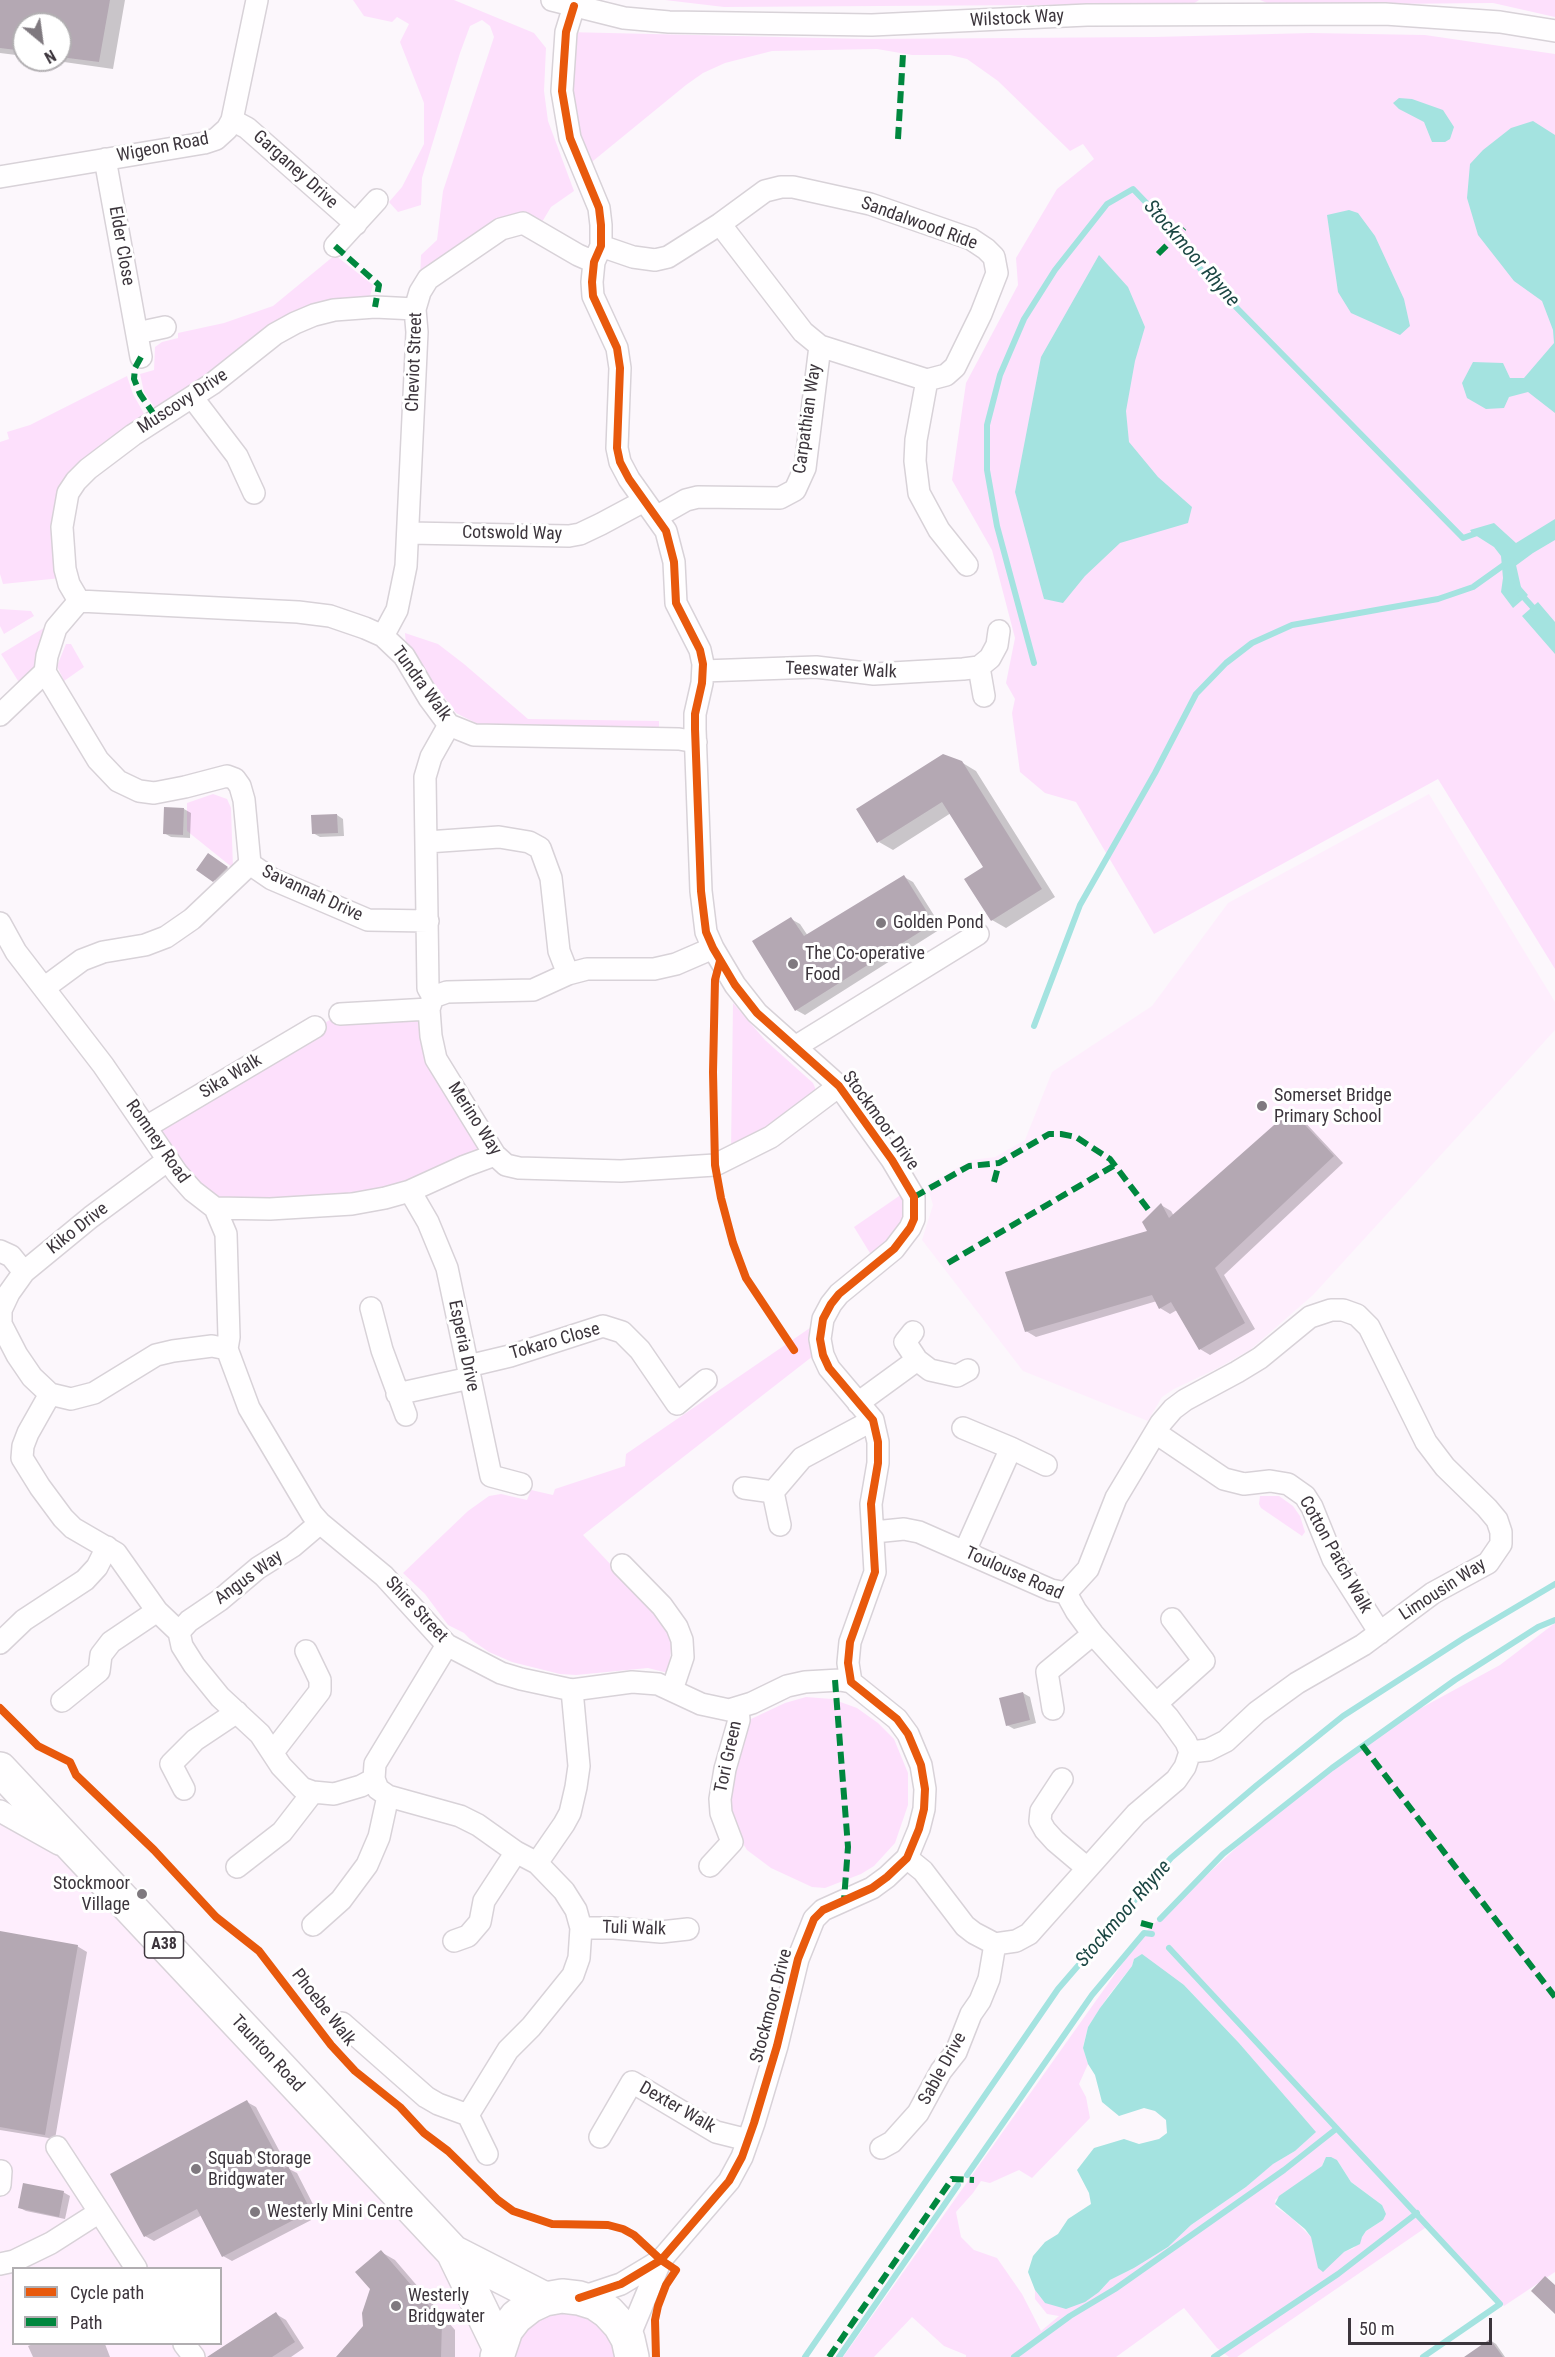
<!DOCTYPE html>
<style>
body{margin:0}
#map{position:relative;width:1555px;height:2357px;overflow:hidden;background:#fcf7fc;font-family:"Roboto Condensed",sans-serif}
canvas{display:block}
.legend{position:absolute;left:12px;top:2267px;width:210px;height:78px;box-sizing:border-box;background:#fff;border:2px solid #b1aeb1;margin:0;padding:8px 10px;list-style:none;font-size:18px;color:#3c353c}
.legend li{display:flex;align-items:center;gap:12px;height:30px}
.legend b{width:30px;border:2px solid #b1aeb1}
.north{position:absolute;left:12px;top:12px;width:60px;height:60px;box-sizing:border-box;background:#fff;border:2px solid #b1aeb1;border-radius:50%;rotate:151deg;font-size:16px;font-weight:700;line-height:24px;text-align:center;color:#3c353c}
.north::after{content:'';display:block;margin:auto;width:21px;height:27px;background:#7f797f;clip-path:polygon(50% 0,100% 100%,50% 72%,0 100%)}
.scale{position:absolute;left:1348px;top:2318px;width:144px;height:27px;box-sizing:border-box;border:3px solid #3c353c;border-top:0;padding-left:8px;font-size:18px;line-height:21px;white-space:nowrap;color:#3c353c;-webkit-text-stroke:4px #fff;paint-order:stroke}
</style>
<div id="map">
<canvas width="1555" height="2357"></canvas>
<ul class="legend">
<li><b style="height:8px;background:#e8590c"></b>Cycle path</li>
<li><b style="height:8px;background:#00873e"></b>Path</li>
</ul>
<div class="north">N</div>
<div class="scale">50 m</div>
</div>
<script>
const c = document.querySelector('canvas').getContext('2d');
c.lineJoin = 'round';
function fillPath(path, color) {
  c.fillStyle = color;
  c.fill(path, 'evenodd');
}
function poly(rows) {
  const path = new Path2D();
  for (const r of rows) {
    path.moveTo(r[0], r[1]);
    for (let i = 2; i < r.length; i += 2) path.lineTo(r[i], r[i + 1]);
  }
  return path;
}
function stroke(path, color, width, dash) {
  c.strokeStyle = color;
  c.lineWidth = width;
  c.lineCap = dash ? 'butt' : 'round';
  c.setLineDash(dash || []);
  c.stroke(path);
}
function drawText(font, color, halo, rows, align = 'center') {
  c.font = font + ' "Roboto Condensed",sans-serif';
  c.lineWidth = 6;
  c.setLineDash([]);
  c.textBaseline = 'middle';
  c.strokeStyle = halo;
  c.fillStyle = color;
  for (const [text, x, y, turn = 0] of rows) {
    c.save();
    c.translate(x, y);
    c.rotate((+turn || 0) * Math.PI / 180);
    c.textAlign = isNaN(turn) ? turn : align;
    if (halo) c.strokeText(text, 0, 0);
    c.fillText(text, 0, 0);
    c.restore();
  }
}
const built = poly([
 [1429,794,1555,1002,1555,1030,1313,1295,1250,1350,1218,1368,1174,1389,1162,1397,1148,1421,1023,1371,922,1240,933,1205,927,1185,972,1160,995,1157,1025,1140,1052,1072,1152,1006,1228,903],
 [0,1811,80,1856,453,2252,497,2357,0,2357],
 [14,2268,220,2268,220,2344,14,2344]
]);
const green = poly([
 [353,0,454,0,534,33,546,48,544,91,548,121,574,191,551,207,542,222,532,218,420,280,421,255,437,240,443,191,494,37,490,26,482,20,470,26,460,53,422,178,421,205,398,212,389,202,402,187,424,144,424,103,400,42,409,24,397,17,392,22,364,16],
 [665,0,1199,0,1193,4,724,7],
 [1260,0,1555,0,1555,17,1493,3,1272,5],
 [566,32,866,39,1154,37,1311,33,1425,35,1555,54,1555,969,1438,779,1154,934,1076,802,1045,793,1020,772,1012,713,1015,699,1006,683,1015,638,992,550,952,480,966,383,1018,285,1016,258,1057,189,1094,159,1083,144,1070,151,998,81,967,59,950,55,912,55,877,49,772,51,725,63,703,73,686,85,582,170],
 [335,255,373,285,369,300,349,301,159,414,144,392,140,374,154,370,155,347,162,342,178,338,178,333,224,323,273,306],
 [127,376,133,394,147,419,75,477,61,578,3,584,0,574,0,442,9,439,7,432,30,425],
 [0,609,31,611,34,616,4,634,0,626],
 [52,623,33,680,22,687,1,654],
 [405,633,438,644,464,664,528,719,659,721,659,731,480,725,456,713,406,645],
 [66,644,71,644,84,667,64,681,57,666],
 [213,794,227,799,231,808,233,868,187,831,187,803],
 [733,1003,765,1040,813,1083,816,1090,800,1107,731,1150],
 [429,1009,431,1036,495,1155,410,1191,215,1208,146,1127,340,1014],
 [902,1194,903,1215,898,1234,873,1258,854,1227],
 [823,1319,822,1349,583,1535,658,1615,668,1629,672,1642,668,1673,648,1668,576,1675,560,1674,512,1662,489,1652,470,1639,464,1633,448,1625,425,1594,403,1573,468,1511,489,1496,501,1494,527,1500,531,1490,553,1495,555,1489,625,1466,626,1454],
 [1260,1496,1279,1496,1293,1506,1300,1516,1305,1532,1302,1536,1261,1508,1259,1504],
 [1555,1623,1555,2272,1504,2306,1428,2226,1237,2357,1229,2357,1217,2348,1184,2308,1116,2357,966,2357,966,2355,944,2346,912,2317,874,2357,843,2357,1144,1933,1276,1811,1390,1725,1500,1665],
 [1134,1959,1184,1985,1239,2043,1315,2132,1295,2151,1272,2164,1246,2187,1191,2225,1168,2247,1134,2268,1110,2280,1099,2292,1045,2303,1035,2290,1035,2299,1047,2314,1059,2316,1041,2331,1022,2294,997,2258,974,2250,961,2237,956,2212,973,2193,981,2181,990,2183,1019,2170,1032,2178,1090,2118,1086,2097,1079,2084,1088,2064,1083,2048,1084,2043,1088,2027,1109,1995,1132,1966],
 [1337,2160,1351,2182,1382,2205,1383,2220,1366,2231,1354,2248,1344,2252,1315,2251,1311,2237,1292,2218,1276,2207,1275,2200,1322,2166,1324,2161],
 [806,1697,832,1699,857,1708,878,1723,894,1739,908,1773,908,1805,895,1843,874,1866,861,1874,825,1888,812,1887,771,1868,747,1850,735,1831,727,1810,738,1749,751,1719,785,1703],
 [570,2312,584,2316,598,2324,608,2335,616,2357,513,2357,516,2345,523,2333,532,2324,543,2317,556,2313]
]);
const water = poly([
 [1399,98,1412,99,1443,110,1454,127,1450,139,1445,142,1432,142,1424,122,1399,109,1393,103],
 [1533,121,1555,135,1555,413,1528,392,1509,397,1504,408,1486,409,1467,398,1462,383,1473,362,1503,363,1510,378,1524,378,1554,343,1553,330,1542,301,1514,281,1478,235,1467,198,1470,164,1483,150,1511,128],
 [1349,210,1358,213,1375,236,1404,299,1410,326,1400,335,1351,313,1338,292,1327,215],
 [1099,255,1128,287,1145,327,1135,361,1126,411,1129,442,1158,477,1192,507,1188,523,1120,543,1085,576,1063,603,1044,599,1015,492,1041,357],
 [1555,519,1555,540,1533,553,1514,567,1515,580,1528,595,1513,608,1501,592,1503,578,1501,556,1494,547,1472,533,1470,530,1494,523,1516,543],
 [1538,602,1555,622,1555,654,1522,616],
 [1142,1954,1184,1985,1239,2043,1316,2132,1295,2151,1273,2164,1246,2187,1191,2225,1168,2247,1134,2268,1110,2280,1099,2292,1085,2302,1066,2309,1045,2303,1035,2290,1028,2272,1033,2256,1045,2242,1058,2234,1068,2219,1091,2204,1089,2193,1077,2170,1094,2148,1124,2139,1139,2144,1159,2139,1167,2133,1166,2120,1155,2111,1144,2108,1119,2116,1102,2102,1095,2075,1088,2064,1083,2048,1088,2027,1100,2008,1132,1966,1134,1959],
 [1326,2157,1331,2157,1337,2160,1351,2182,1382,2205,1386,2214,1383,2220,1366,2231,1362,2237,1360,2244,1344,2252,1323,2272,1318,2268,1311,2237,1305,2229,1275,2204,1279,2196,1322,2166]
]);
const shadow = poly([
 [0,0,125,0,113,69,50,60,60,60,60,24,24,24,24,56,0,53],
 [961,762,976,771,1055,897,1006,928,992,920,985,868,951,813,893,850,879,842],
 [166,808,184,809,191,813,190,838,171,837,164,833],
 [337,815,343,819,344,836,320,837,313,833],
 [215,859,233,872,220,884,214,880],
 [904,877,913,882,942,928,805,1015,796,1010,791,919,800,924,808,936],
 [1291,1112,1301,1118,1343,1163,1224,1275,1255,1329,1210,1355,1200,1349,1177,1310,1170,1314,1160,1308,1157,1301,1036,1337,1026,1331,1149,1232,1161,1205,1171,1211,1174,1216],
 [1023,1693,1030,1697,1036,1723,1014,1729,1007,1725],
 [0,1933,77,1946,87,1952,55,2139,0,2130],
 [247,2102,256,2107,289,2169,297,2173,319,2216,232,2261,223,2256,202,2215,154,2241,145,2236],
 [63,2192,70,2196,65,2219,26,2211,20,2208],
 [381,2252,395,2260,455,2330,455,2357,338,2357,364,2326],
 [276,2314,286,2320,304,2348,291,2357,221,2357],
 [1490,2340,1496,2344,1505,2357,1466,2357],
 [33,2344,105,2344,110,2357,33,2357,28,2346]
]);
const stream = poly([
 [1512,561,1519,592,1537,612],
 [1034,663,997,526,987,470,987,425,1000,375,1024,319,1055,270,1107,204,1133,189,1157,214,1172,238,1228,299,1463,538,1480,532],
 [1034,1026,1080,905,1155,773,1196,694,1226,663,1252,643,1292,625,1438,599,1473,587,1508,562],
 [1160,1919,1223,1854,1332,1768,1455,1680,1538,1627,1555,1620],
 [1169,1948,1500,2304,1423,2357],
 [967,2175,1092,1995,1144,1933,1152,1934],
 [805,2357,1058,1989,1171,1858,1257,1785,1343,1716,1464,1638,1555,1584],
 [839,2357,958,2185],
 [1014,2357,1070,2316,1115,2289,1284,2170,1336,2129],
 [1214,2357,1338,2274,1417,2213]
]);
const building = poly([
 [0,0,110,0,99,62,60,57,60,24,24,24,24,51,0,48],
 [943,754,962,761,1042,889,991,921,964,879,983,867,942,802,877,843,856,809],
 [164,807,184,808,183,835,163,834],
 [337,814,338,833,312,834,311,815],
 [208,853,228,867,213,882,196,870],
 [904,875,934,923,795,1011,752,941,791,917,804,936],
 [1291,1110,1334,1156,1215,1268,1245,1323,1199,1350,1171,1302,1159,1309,1152,1295,1025,1332,1005,1272,1147,1231,1142,1222,1161,1203,1169,1218],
 [1023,1692,1030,1720,1006,1726,999,1698],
 [0,1931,78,1945,45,2135,0,2127],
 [247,2100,284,2169,288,2166,311,2211,222,2257,197,2209,144,2237,110,2174],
 [23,2183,64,2191,59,2217,18,2208],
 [381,2250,442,2321,441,2357,336,2357,363,2326,362,2313,370,2289,355,2272],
 [1545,2276,1555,2285,1555,2314,1531,2291],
 [276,2312,295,2342,272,2357,207,2357],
 [1490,2339,1503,2357,1464,2357]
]);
const street = poly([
 [552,0,624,18,669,22,872,25,1087,15,1385,14,1500,22,1555,31],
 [574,6,566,32,562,91,570,138,599,208,601,225,601,246,594,262,592,282,593,296,617,348,620,368,617,448,620,462,629,479,666,531,674,562,676,603,700,650,703,664,702,683,695,714,695,729,701,891,706,932,713,948,735,985,757,1013,839,1086,892,1160,914,1197,914,1219,910,1228,894,1249,839,1294,831,1304,823,1319,820,1339,823,1355,829,1368,873,1420,878,1442,878,1463,871,1504,875,1572,850,1642,848,1663,851,1682,897,1719,908,1734,921,1765,925,1789,924,1809,919,1829,907,1858,887,1877,872,1888,823,1910,814,1919,798,1959,777,2046,754,2123,742,2157,729,2181,661,2260,621,2284,579,2298],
 [232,120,247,128,356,224],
 [105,159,141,357],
 [0,177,204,143,216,139,227,129,232,120,257,0],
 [335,246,377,200],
 [601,246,633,257,655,260,668,257,720,224,765,191,781,187,793,187,870,204,971,239,986,249,994,257,997,273,981,314,955,367,946,375,927,380,820,346,803,332,720,224],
 [137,333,165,327],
 [927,380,916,440,915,461,919,493,939,530,967,565],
 [192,397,237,456,254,493],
 [656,517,686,500,698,497,780,498,795,490,805,468,820,346],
 [409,533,569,536,580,534,601,524,644,501],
 [79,601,298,612,330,616,365,628,383,636,404,656,429,698,449,725,474,735,679,739,696,742],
 [79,601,69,584,65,569,62,527,68,493,76,481,88,469,133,435,212,384,275,334,295,323,314,315,334,310,375,307,415,309],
 [383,636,397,610,406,566,417,332,415,309,420,292,428,279,501,229,523,223,578,255,594,262],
 [979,667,984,696],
 [703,671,816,667,874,674,963,669,979,667,990,658,997,645,999,631],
 [45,672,98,760,118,781,139,791,154,793,185,787,227,776,235,779,240,786,244,800,250,864,272,879,368,920,428,921],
 [0,715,45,672,47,656,56,628,79,601],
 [449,725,431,757,425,777,428,988,433,997,429,1009,431,1036,436,1059,495,1155,506,1165,519,1168,621,1171,715,1165,771,1137,839,1086],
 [427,842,499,837,529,842,540,848,551,878,559,951,568,974],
 [0,923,16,952,103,1065,177,1173,193,1191,215,1208,270,1209,352,1204,385,1198,410,1191,465,1166,495,1155],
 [44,988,82,960,103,952,145,945,166,937,192,919,250,864],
 [433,997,447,992,533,990,568,974,587,969,654,969,676,964,713,948],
 [340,1014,429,1009],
 [795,1047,978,934],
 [146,1127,315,1027],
 [168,1160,91,1217,24,1272,9,1293,1,1310,1,1324,17,1355,32,1377,50,1394,71,1399,94,1393,156,1355,173,1351,212,1346,227,1349],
 [410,1191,428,1222,447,1268,491,1476,521,1484],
 [215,1208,226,1234,229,1337,227,1349,249,1408,312,1514,320,1523,384,1576,447,1645,501,1673,521,1679,572,1690,632,1682,658,1684,701,1704,729,1710,752,1703,787,1686,805,1682,840,1680,851,1682],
 [0,1251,11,1256,24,1272],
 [371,1308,382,1350,406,1415],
 [913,1332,905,1342,917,1360],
 [468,1366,510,1356,603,1326,622,1332,640,1350,677,1404,706,1380],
 [50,1394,28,1433,23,1446,22,1458,40,1487,63,1518,73,1528,116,1553,157,1611,179,1632,182,1646,194,1665,220,1697,260,1734,281,1766,302,1788,313,1792,334,1794,361,1786,374,1779],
 [397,1394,470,1378],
 [858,1403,917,1360,930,1370,957,1376,968,1370],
 [963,1428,1011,1448,965,1551],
 [1156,1433,1224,1479,1244,1484,1270,1481,1288,1484,1305,1496,1312,1507,1333,1559,1380,1633],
 [1011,1448,1046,1465],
 [744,1488,773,1492,802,1458,873,1420],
 [773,1492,780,1525],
 [874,1532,904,1529,919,1532,1051,1590,1066,1593,1076,1611,1093,1634,1168,1717,1186,1742,1190,1752],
 [622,1565,662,1606,677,1627,682,1640,683,1657,672,1690],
 [179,1632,189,1621,220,1600,258,1568,293,1546,320,1523],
 [0,1643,24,1620,85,1580,97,1567,107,1547],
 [447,1645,375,1764,374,1779,378,1789,388,1796,460,1816,478,1825,516,1852,537,1863,564,1891,576,1910,581,1928,579,1958,573,1975,531,2027,508,2050,468,2115],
 [62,1701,99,1671,101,1655,111,1642,157,1611],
 [1156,1704,1204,1661,1172,1619],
 [1053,1709,1047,1672,1093,1634],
 [273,1752,320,1691,320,1680,306,1651],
 [1062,1779,1041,1811,1040,1821,1045,1830,1055,1841,1087,1868],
 [184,1789,171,1764,195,1740,237,1712],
 [0,1811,59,1844],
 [907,1858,923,1871,965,1926,974,1933,995,1944,1016,1941,1029,1934,1136,1814,1176,1780,1185,1767,1190,1752,1208,1750,1226,1741,1257,1712,1297,1683,1363,1645,1433,1593,1488,1563,1501,1544,1501,1532,1497,1520,1487,1508,1445,1467,1426,1442,1369,1327,1357,1315,1343,1310,1331,1310,1310,1317,1260,1358,1237,1372,1185,1400,1173,1409,1161,1423,1116,1498,1088,1569,1066,1593],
 [537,1863,564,1824,570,1813,576,1787,579,1766,572,1690],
 [710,1866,732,1842,721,1813,720,1799,725,1769,739,1720,738,1708],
 [237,1867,282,1832,313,1792],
 [313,1925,341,1900,367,1865,379,1837,388,1796],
 [581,1928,614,1928,661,1932,688,1929],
 [454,1941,468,1936,480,1922,484,1901,516,1852],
 [342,2023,426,2097,438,2104,468,2115,487,2154],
 [600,2137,632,2082,716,2132,748,2140],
 [57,2147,136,2268],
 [881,2148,892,2142,918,2113,941,2071,956,2052,971,2014,980,2001,989,1979,995,1944],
 [0,2185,1,2171],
 [0,2264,14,2261,51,2243,98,2213],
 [628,2339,661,2260],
 [184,2344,194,2357]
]);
const primary = poly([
 [0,1769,453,2252,499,2347],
 [453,2252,545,2299],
 [497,2357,506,2330,516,2317,530,2306,545,2299,562,2296,579,2298,595,2303,608,2312,620,2325,628,2339,632,2357]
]);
const quiet = poly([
 [898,139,903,54],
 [335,246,379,285,375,307],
 [1158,254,1184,228],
 [141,357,135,368,134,379,140,394,157,419],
 [994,1182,999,1163],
 [914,1197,969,1166,999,1163,1049,1134,1061,1134,1076,1137,1110,1159,1151,1213],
 [948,1263,1115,1165],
 [835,1680,848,1847,844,1900],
 [1362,1745,1555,1997],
 [1141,1923,1156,1927],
 [829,2357,952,2179,974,2180]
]);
const cycleway = poly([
 [574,6,566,32,562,91,570,138,599,208,601,225,601,246,594,262,592,282,593,296,617,348,620,368,617,448,620,462,629,479,666,531,674,562,676,603,700,650,703,664,702,683,695,714,695,729,701,891,706,932,713,948,735,985,757,1013,839,1086,892,1160,914,1197,914,1219,910,1228,894,1249,839,1294,831,1304,823,1319,820,1339,823,1355,829,1368,873,1420,878,1442,878,1463,871,1504,875,1572,850,1642,848,1663,851,1682,897,1719,908,1734,921,1765,925,1789,924,1809,919,1829,907,1858,887,1877,872,1888,823,1910,814,1919,798,1959,777,2046,754,2123,742,2157,729,2181,661,2260,621,2284,579,2298],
 [720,961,715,980,713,1072,715,1165,721,1198,733,1243,746,1278,794,1350],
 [0,1708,38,1746,70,1762,76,1775,154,1850,216,1917,259,1951,331,2045,355,2071,400,2107,424,2133,448,2151,498,2200,513,2211,552,2224,608,2225,623,2229,634,2235,661,2260,676,2270,666,2285,658,2306,655,2320,656,2357]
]);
const markers = [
 [881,923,6,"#7f797f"],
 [793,964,6,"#7f797f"],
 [1262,1106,6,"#7f797f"],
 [142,1894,6,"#7f797f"],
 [196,2169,6,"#7f797f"],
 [255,2212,6,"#7f797f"],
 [396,2306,6,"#7f797f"]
];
const shields = [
 [164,1945,39]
];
const shieldNames = [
 ["A38",164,1945]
];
const streetNames = [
 ["Wilstock Way",1017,19,-3],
 ["Wigeon Road",163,148,-11],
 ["Garganey Drive",295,170,42],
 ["Sandalwood Ride",919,224,20],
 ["Elder Close",121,246,80],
 ["Cheviot Street",415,362,-88],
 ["Muscovy Drive",183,402,-33],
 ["Carpathian Way",808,419,-82],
 ["Cotswold Way",512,534,1],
 ["Teeswater Walk",841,671,2],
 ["Tundra Walk",421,684,54],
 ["Savannah Drive",312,894,25],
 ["Sika Walk",231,1077,-31],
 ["Merino Way",474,1119,57],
 ["Stockmoor Drive",880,1121,54],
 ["Romney Road",157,1142,55],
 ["Kiko Drive",78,1229,-38],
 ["Tokaro Close",555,1342,-16],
 ["Esperia Drive",463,1346,78],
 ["Cotton Patch Walk",1335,1555,61],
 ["Toulouse Road",1014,1574,24],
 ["Angus Way",249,1578,-36],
 ["Limousin Way",1443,1590,-33],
 ["Shire Street",416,1610,47],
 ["Tori Green",729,1757,-78],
 ["Tuli Walk",634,1929,2],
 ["Stockmoor Drive",772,2006,-75],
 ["Phoebe Walk",323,2008,52],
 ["Taunton Road",267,2054,47],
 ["Sable Drive",943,2069,-61],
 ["Dexter Walk",677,2108,30]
];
const poiNames = [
 ["Golden Pond",893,923],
 ["The Co-operative",805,954],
 ["Food",805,975],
 ["Somerset Bridge",1274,1096],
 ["Primary School",1274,1117],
 ["Stockmoor",130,1884,"right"],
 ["Village",130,1905,"right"],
 ["Squab Storage",208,2159],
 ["Bridgwater",208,2180],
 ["Westerly Mini Centre",267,2212],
 ["Westerly",408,2296],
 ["Bridgwater",408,2317]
];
const waterNames = [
 ["Stockmoor Rhyne",1191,254,49],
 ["Stockmoor Rhyne",1124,1914,-49]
];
fillPath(built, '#feeefd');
fillPath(green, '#fde0fc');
fillPath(water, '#a4e3e0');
fillPath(shadow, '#0003');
stroke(stream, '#a4e3e0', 6);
fillPath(building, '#b4a8b3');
stroke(street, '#d8d2d8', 24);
stroke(primary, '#d8d2d8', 36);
stroke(street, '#fffeff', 21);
stroke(primary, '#fffeff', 33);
stroke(quiet, '#00873e', 6, [12, 6]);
stroke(cycleway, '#e8590c', 8);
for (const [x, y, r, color] of markers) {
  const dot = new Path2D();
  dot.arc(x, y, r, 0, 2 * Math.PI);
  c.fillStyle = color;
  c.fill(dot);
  stroke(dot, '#fff', 2);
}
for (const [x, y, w] of shields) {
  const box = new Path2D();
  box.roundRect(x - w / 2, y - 13, w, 26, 4.5);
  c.fillStyle = '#fff';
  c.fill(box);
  stroke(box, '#3c353c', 1.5);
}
drawText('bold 16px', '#3c353c', null, shieldNames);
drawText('18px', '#3c353c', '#fff', streetNames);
drawText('18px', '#3c353c', '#fff', poiNames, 'left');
drawText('italic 20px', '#1c4744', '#fff', waterNames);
</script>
